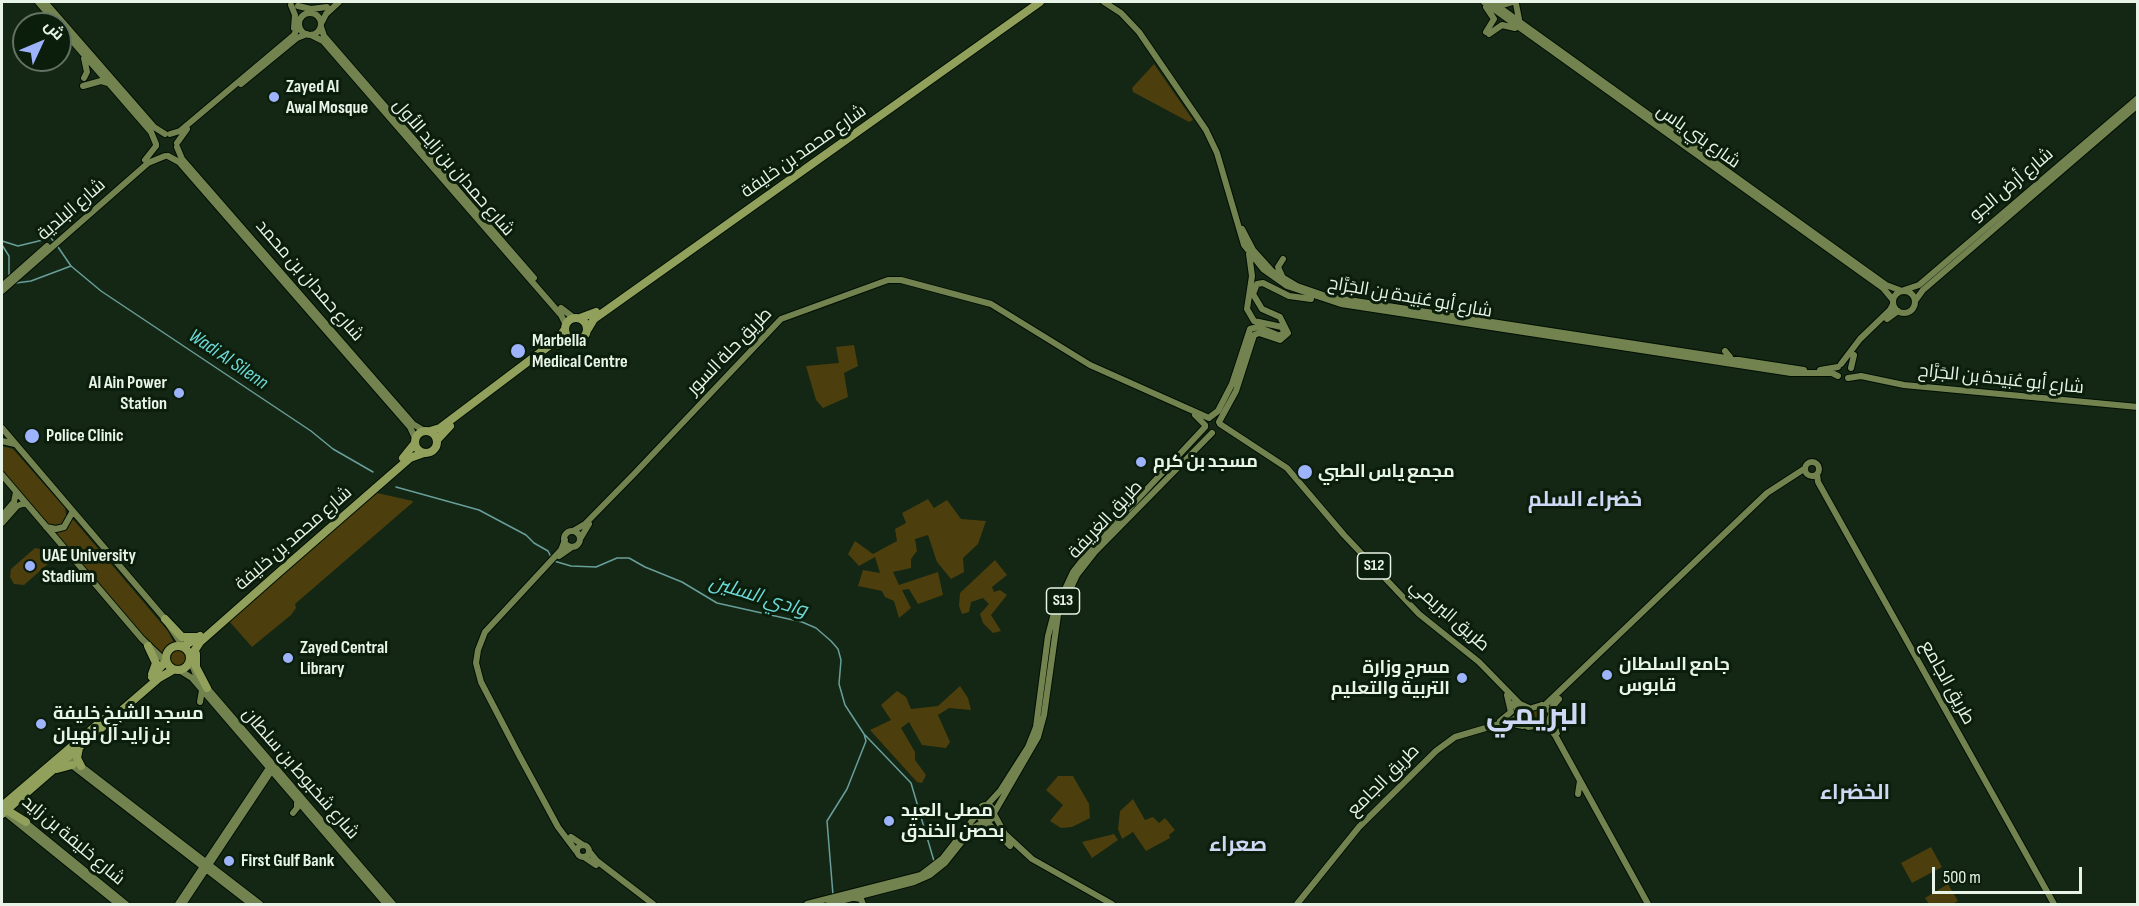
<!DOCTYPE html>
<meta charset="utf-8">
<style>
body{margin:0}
#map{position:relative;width:2139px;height:906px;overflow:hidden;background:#142614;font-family:"Sofia Sans Condensed",Cairo,sans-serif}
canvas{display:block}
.frame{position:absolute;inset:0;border:3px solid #e8f4e8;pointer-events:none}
.north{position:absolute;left:12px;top:12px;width:60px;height:60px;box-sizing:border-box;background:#0b1d0b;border:2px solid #637363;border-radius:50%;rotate:46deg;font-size:16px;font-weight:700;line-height:24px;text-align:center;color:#e8f4e8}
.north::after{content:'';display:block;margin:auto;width:21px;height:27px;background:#9db4fd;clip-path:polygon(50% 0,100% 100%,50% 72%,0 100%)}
.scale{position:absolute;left:1932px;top:867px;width:150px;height:27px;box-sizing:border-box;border:3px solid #e8f4e8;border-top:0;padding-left:8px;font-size:18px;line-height:21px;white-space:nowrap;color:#e8f4e8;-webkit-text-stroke:4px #0b1d0b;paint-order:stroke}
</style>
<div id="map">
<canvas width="2139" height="906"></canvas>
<div class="frame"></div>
<div class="north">ش</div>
<div class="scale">500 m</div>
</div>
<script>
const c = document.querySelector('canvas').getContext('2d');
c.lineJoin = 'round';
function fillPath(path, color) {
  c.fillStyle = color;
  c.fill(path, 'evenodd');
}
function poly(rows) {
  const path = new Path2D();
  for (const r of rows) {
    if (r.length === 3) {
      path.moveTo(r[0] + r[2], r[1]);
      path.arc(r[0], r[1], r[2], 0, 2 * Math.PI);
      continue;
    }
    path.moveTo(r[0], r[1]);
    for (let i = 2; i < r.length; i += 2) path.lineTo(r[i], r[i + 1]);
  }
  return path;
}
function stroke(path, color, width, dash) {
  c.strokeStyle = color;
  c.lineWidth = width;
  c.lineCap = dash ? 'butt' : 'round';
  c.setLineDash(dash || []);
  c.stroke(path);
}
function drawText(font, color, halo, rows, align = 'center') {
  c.font = font + ' "Sofia Sans Condensed",Cairo,sans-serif';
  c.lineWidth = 6;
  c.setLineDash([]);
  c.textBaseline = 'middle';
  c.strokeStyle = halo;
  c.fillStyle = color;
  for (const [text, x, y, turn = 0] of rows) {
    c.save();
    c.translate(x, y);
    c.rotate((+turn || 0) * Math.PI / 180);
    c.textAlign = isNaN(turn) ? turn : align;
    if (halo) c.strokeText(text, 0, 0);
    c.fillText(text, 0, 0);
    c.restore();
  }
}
const green = poly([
 [1154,64,1193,120,1189,122,1133,92,1132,88],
 [854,345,858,366,844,373,848,397,823,408,816,400,806,366,839,363,836,347],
 [2,446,13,449,65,508,67,521,63,526,49,528,2,474],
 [377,493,413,501,412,503,295,604,296,608,291,615,252,647,229,621],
 [928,499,934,508,947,500,961,519,986,521,978,544,963,558,964,572,951,579,937,562,928,535,915,539,917,551,911,559,911,568,893,572,899,585,938,572,943,595,918,604,909,589,902,590,911,608,899,618,894,601,885,597,882,591,858,586,863,570,880,573,875,557,859,566,848,554,855,541,873,554,897,541,895,529,906,523,902,513],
 [72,518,168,631,175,645,162,657,54,534,68,528],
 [35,548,47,550,49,563,24,585,14,584,10,577,11,569],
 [995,560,1007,575,992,587,994,592,1000,590,1007,595,991,615,1001,631,993,633,983,623,980,614,989,604,983,598,971,602,969,612,962,614,959,606,960,593],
 [178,658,11],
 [960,686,968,698,971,710,949,708,938,715,950,742,946,748,922,745,909,722,901,728,915,752,915,760,926,775,922,783,917,782,870,730,891,720,881,705,897,691,906,697,911,709,938,706],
 [1542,707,1548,710,1549,718,1544,723,1528,726,1522,722,1522,713],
 [1058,776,1073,776,1089,804,1090,818,1072,827,1061,828,1050,821,1063,805,1046,790],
 [1133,799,1145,820,1153,817,1159,823,1165,818,1175,830,1169,835,1170,838,1146,851,1133,832,1122,839,1118,829,1120,811],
 [1114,834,1118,840,1092,858,1082,842],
 [1931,847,1942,867,1912,883,1901,863],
 [1948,884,1958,901,1952,904,1929,904,1925,898]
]);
const stream = poly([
 [2,241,18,246,51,238,55,243],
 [2,245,9,256,9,275],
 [58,247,71,266,101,291,311,431,333,449,373,472],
 [16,283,31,281,71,266],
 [396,487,479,510,526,535,534,543,548,551,551,557],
 [554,561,571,566,596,567,617,558,629,558,645,567,682,582,717,603,802,622,816,628,831,641,838,649,841,660,839,684,845,705,864,734,866,741,847,789,827,821,833,895],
 [865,735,911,783,934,861]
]);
const major = poly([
 [38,2,57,24],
 [45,2,154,127,165,134],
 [1104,2,1121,13,1139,32,1206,130,1217,153,1244,245,1263,269,1287,286,1341,304,1791,373,1832,373,1838,376],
 [1484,2,1883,288,1893,300],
 [1492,2,1886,285,1902,291],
 [1497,3,1503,5,1513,2],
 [1516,4,1519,19],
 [291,5,295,15,294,28],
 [298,6,311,9,327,7],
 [1486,7,1494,19,1486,32],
 [310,24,11],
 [322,22,326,14,339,2],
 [60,27,151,132,156,144],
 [321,27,324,36,534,278],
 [1489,34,1502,25,1515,28],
 [311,35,323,41,561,315,566,325],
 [84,78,87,72,84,58],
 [241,84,297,38,307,34],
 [83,86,101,81,108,83],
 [170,134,180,131,294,35,299,24],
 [177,143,187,129],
 [177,147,182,159,413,424,423,430],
 [168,156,179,162,410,427,415,438],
 [145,160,156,146],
 [1242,229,1253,250,1272,271,1297,286,1329,297,1804,370],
 [1282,276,1278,267,1283,259],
 [2,286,47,246],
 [1904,290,1919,285,2138,98],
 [1904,302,11],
 [2,291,148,163,165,156],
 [1915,301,1923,290,2138,105],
 [561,308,574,318],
 [1887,319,1898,311],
 [1725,351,1730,357],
 [1841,364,1860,339,1890,310,1893,304],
 [1851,368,1854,355],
 [1820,370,1838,367],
 [1848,378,1861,376,1904,385,2138,407],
 [1195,415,1205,425],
 [1210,417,1218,411,1232,384,1250,329,1258,327,1280,336,1284,332,1282,327,1254,321,1247,309,1252,276,1249,254],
 [1219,422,1236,391,1254,335,1259,333,1280,340,1288,333,1280,317,1262,309,1253,294,1257,284,1263,283,1289,296,1311,299],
 [1220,424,1287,468,1344,535,1419,614,1479,662,1520,704,1529,708],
 [2,428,165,619,182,645],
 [2,441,15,444],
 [1812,469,7],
 [1817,474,1818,482,2054,904],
 [2,475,142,639,165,661],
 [2,516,14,502,16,492],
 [2,523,17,506,25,503],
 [46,527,56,529,64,527,73,511],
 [573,531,585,524,635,473,781,319,888,280,901,280,991,304,1090,365,1209,418],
 [572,539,8],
 [580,539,589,524],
 [565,540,561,550,485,632,478,650,476,663,481,682,519,755,558,827,576,851],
 [559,556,572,547],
 [190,660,196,675,393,904],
 [179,670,192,678,386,904],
 [200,702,202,690],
 [1514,703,1520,714],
 [1542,705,1552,712,1548,724,1528,727,1521,723,1519,717,1522,711,1542,705],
 [1544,706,1767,493,1804,469],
 [1552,713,1553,706,1559,699],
 [1551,719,1557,733],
 [1500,721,1511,712,1507,695],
 [1508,723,1523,726],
 [1539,726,1550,729,1555,735,1648,904],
 [67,758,77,763,260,904],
 [70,764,251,904],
 [1578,794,1580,781],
 [987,805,1000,791,1028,747,1036,727,1048,636,1054,613,1073,572,1091,549,1205,427],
 [986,813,8],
 [4,812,118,904],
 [293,813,297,808,297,802],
 [994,813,1038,737,1044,715,1058,615,1077,575,1095,552,1212,433],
 [994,814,1005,834,1032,859,1112,904],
 [24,821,126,904],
 [981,825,990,825,1010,846],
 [571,837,583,845],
 [583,851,6],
 [589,851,597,861,653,904],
 [584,857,596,865],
 [855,898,861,899,863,904],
 [178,904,271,765],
 [183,904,272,770],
 [807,904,921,875,942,859,978,813],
 [829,904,914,882,930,875,945,863,973,828,985,821],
 [1297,904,1359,827,1436,751,1455,737,1513,720,1520,715]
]);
const highway = poly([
 [576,329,11],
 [580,318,596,312],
 [588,329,594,319,1040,2],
 [558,345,572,340],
 [426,442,11],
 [430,431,440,428,558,339,565,329],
 [437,440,450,426],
 [403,458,415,443],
 [165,619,182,637,197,637],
 [178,658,12],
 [148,646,156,663,152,674],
 [184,646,200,636],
 [196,654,196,667,207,688],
 [191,656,200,642,277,574,410,458,424,453],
 [152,677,165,662],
 [79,748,77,758,81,766],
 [57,769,72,765],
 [2,806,105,718],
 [5,809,26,822],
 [2,814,159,678,173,670]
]);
const markers = [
 [274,97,6,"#9db4fd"],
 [518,351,8,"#9db4fd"],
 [179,393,6,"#9db4fd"],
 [32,436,8,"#9db4fd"],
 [1141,462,6,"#9db4fd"],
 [1305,472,8,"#9db4fd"],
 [30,566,6,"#9db4fd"],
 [288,658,6,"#9db4fd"],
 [1607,675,6,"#9db4fd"],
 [1462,678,6,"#9db4fd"],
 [41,724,6,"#9db4fd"],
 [889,821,6,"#9db4fd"],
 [229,861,6,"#9db4fd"]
];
const shields = [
 [1374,566,33],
 [1063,601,33]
];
const shieldNames = [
 ["S12",1374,566],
 ["S13",1063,601]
];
const poiNames = [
 ["Zayed Al",286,87],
 ["Awal Mosque",286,108],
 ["Marbella",532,341],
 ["Medical Centre",532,362],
 ["Al Ain Power",167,383,"right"],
 ["Station",167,404,"right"],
 ["Police Clinic",46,436],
 ["مسجد بن كرم",1153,462],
 ["مجمع ياس الطبي",1318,472],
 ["UAE University",42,556],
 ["Stadium",42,577],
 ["Zayed Central",300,648],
 ["Library",300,669],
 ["جامع السلطان",1619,665],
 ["قابوس",1619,686],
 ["مسرح وزارة",1450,668,"right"],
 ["التربية والتعليم",1450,689,"right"],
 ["مسجد الشيخ خليفة",53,714],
 ["بن زايد آل نهيان",53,735],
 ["مصلى العيد",901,811],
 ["بحصن الخندق",901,832],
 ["First Gulf Bank",241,861]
];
const streetNames = [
 ["شارع بني ياس",1698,137,35],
 ["شارع محمد بن خليفة",804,152,-35],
 ["شارع حمدان بن زايد الأول",453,168,49],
 ["شارع أرض الجو",2012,185,-40],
 ["شارع البلدية",72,210,-41],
 ["شارع حمدان بن محمد",309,281,49],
 ["شارع أبو عُبَيدة بن الجَرَّاح",1410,298,10],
 ["طريق حلة السور",730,352,-46],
 ["شارع أبو عُبَيدة بن الجَرَّاح",2001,380,6],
 ["طريق الغريفة",1106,520,-47],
 ["شارع محمد بن خليفة",294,539,-41],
 ["طريق البريمي",1449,616,41],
 ["طريق الجامع",1947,683,61],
 ["شارع شخبوط بن سلطان",300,774,49],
 ["طريق الجامع",1384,781,-45],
 ["شارع خليفة بن زايد",73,841,40]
];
const waterNames = [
 ["Wadi Al Silenn",228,360,34],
 ["وادي السلين",758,597,17]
];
const quarterNames = [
 ["خضراء السلم",1585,501],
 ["الخضراء",1855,794],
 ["صعراء",1238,846]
];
const townNames = [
 ["البريمي",1537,716]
];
fillPath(green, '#4c3f0d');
stroke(stream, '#699f9b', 1.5);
stroke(major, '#010f02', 8);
stroke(highway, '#010f02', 10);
stroke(major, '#728350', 6);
stroke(highway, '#91a05a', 8);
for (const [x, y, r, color] of markers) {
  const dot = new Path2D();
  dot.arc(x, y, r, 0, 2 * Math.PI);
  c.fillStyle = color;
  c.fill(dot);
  stroke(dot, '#0b1d0b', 2);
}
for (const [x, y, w] of shields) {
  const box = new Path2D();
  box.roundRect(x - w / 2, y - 13, w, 26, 4.5);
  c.fillStyle = '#0b1d0b';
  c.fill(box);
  stroke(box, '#e8f4e8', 1.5);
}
drawText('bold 16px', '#e8f4e8', null, shieldNames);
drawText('bold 18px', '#e8f4e8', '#0b1d0b', poiNames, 'left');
drawText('18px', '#e8f4e8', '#0b1d0b', streetNames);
drawText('italic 20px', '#6ddad9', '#0b1d0b', waterNames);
drawText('bold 21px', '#ced8f4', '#0b1d0b', quarterNames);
drawText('bold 30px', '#ced8f4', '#0b1d0b', townNames);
</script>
